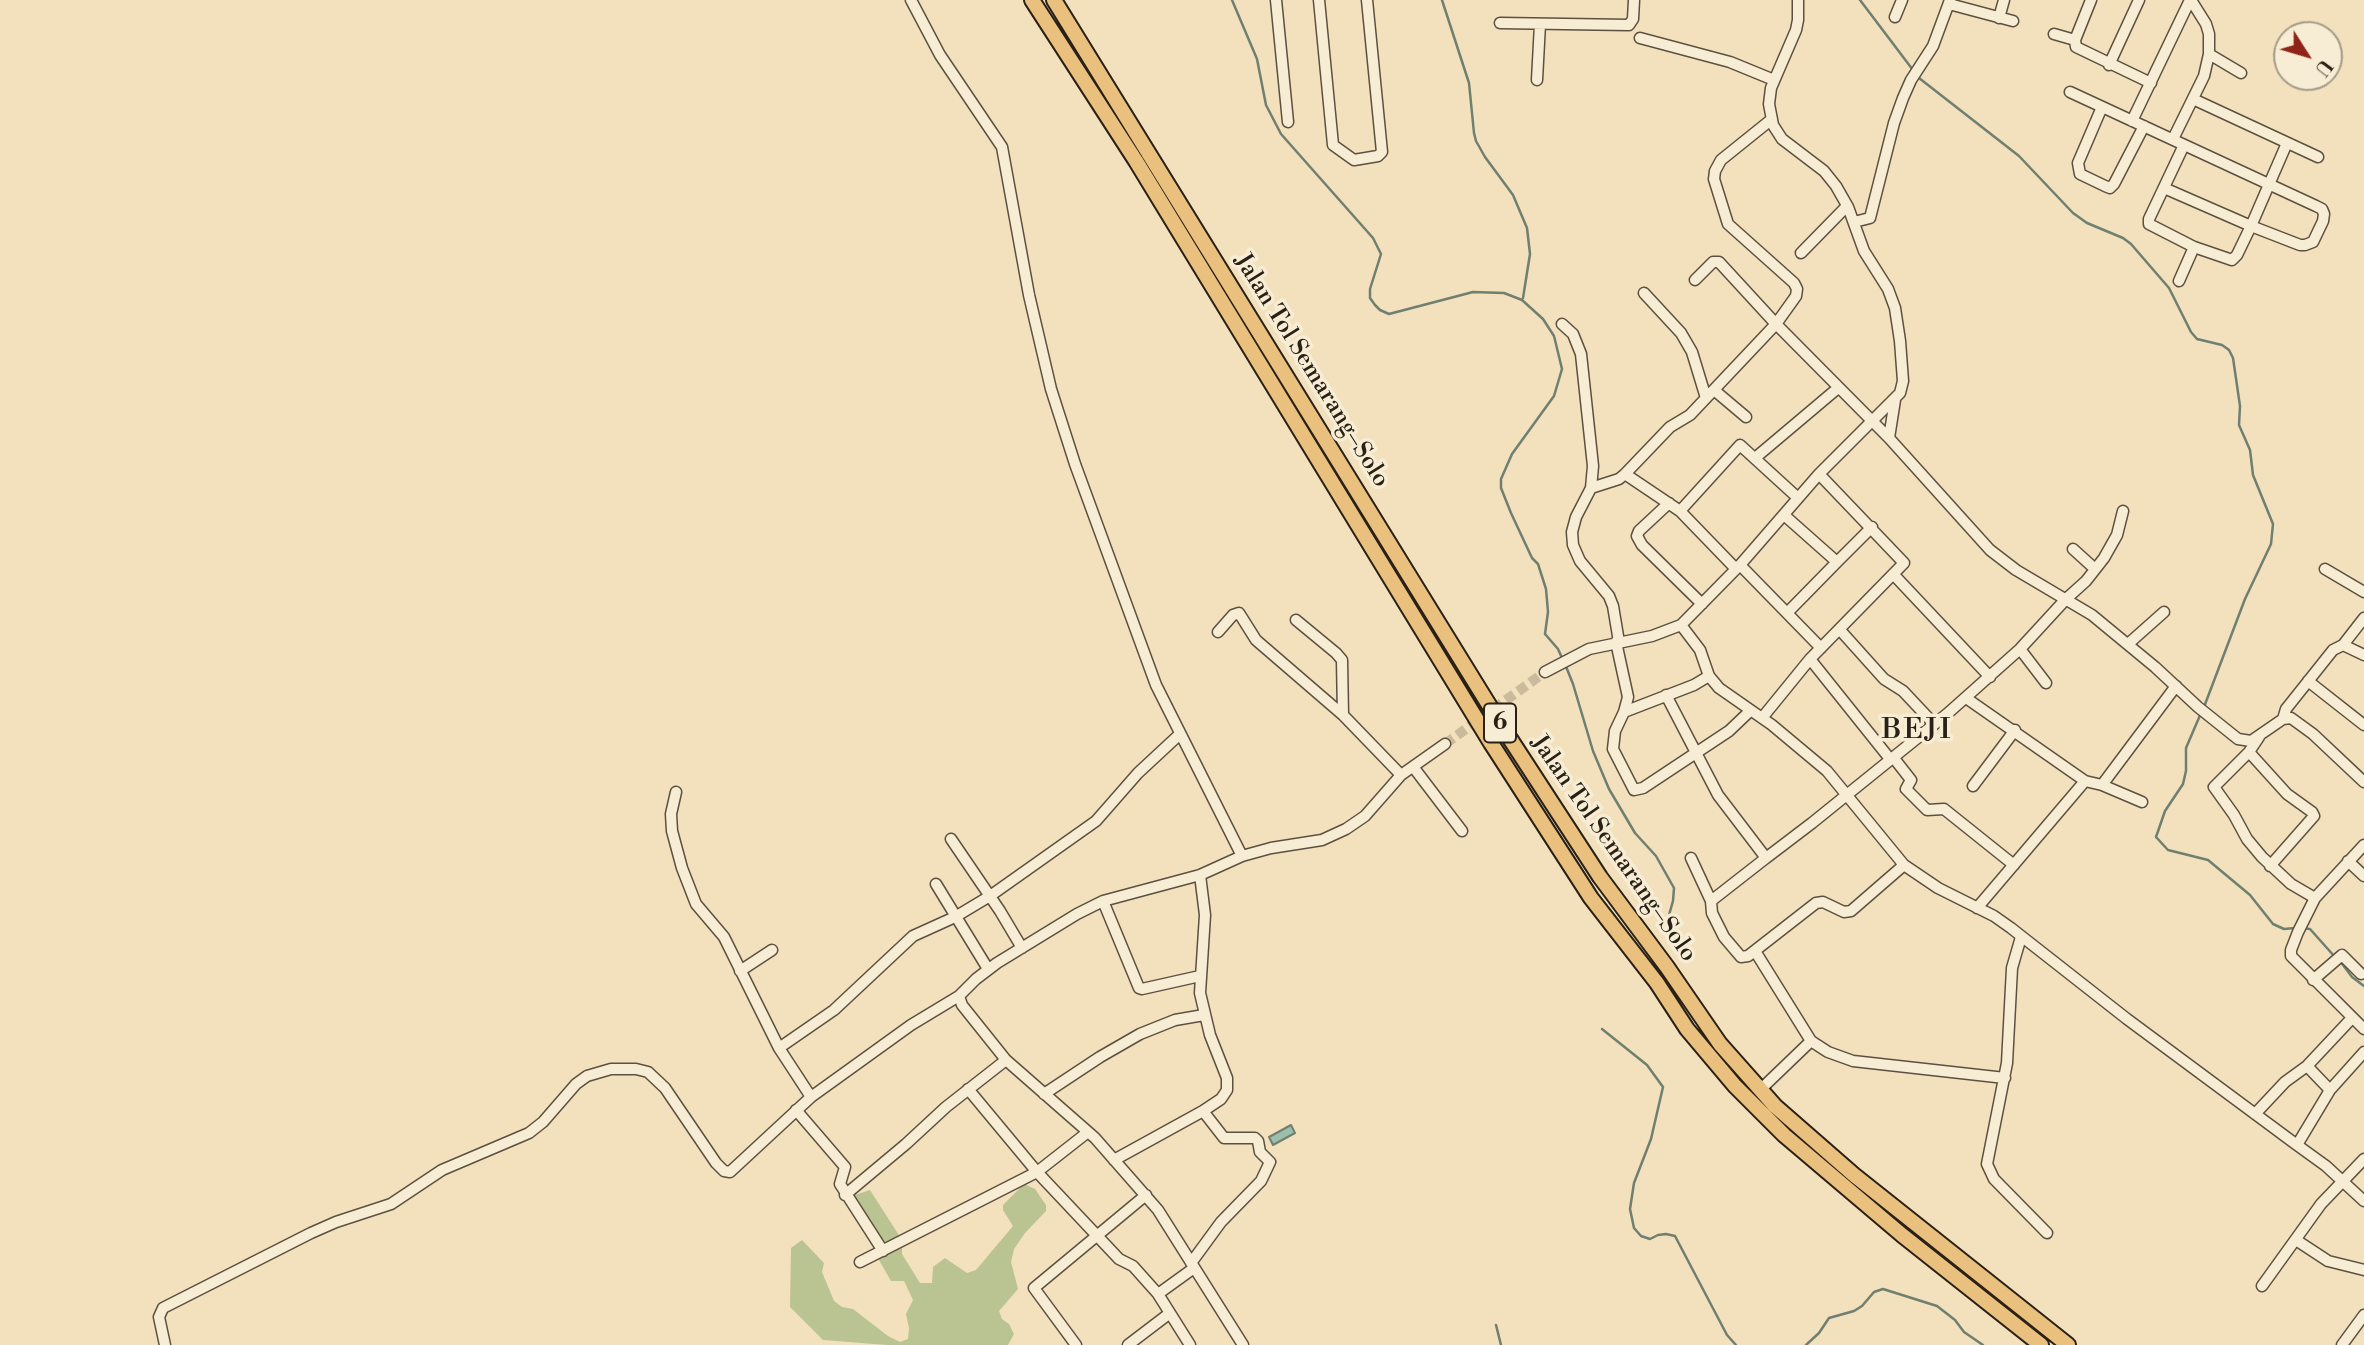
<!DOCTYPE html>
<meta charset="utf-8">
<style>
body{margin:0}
#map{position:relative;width:2364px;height:1345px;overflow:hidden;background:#f3e1bd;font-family:"Libre Bodoni",serif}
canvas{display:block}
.north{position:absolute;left:2273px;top:21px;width:70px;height:70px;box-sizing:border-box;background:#f7ecd4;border:2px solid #a59b88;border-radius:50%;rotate:127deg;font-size:19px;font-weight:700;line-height:28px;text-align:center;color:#2a2116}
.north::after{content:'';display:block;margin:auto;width:24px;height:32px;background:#8f2418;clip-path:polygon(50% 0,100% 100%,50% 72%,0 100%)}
</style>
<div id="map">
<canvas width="2364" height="1345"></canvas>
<div class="north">U</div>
</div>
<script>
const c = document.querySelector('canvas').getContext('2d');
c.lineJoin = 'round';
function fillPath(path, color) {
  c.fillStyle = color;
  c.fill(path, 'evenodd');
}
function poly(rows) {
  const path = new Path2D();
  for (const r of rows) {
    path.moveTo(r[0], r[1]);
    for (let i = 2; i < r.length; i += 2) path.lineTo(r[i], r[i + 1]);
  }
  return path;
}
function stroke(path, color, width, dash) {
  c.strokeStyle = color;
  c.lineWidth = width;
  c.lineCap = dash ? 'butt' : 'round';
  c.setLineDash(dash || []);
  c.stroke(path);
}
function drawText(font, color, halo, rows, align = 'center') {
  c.font = font + ' "Libre Bodoni",serif';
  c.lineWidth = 7;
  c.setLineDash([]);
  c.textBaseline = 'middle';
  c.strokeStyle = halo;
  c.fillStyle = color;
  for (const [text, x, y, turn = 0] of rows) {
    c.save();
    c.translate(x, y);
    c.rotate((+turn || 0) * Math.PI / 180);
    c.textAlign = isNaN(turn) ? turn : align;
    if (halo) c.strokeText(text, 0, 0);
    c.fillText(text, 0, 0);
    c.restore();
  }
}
const green = poly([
 [1024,1184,1035,1189,1046,1205,1046,1211,1025,1233,1014,1249,1011,1262,1018,1289,999,1311,1002,1319,1009,1324,1014,1334,1008,1345,887,1345,823,1340,790,1307,791,1248,802,1240,824,1263,822,1272,834,1301,842,1307,853,1309,888,1336,900,1342,908,1339,909,1328,906,1314,913,1300,904,1281,891,1281,879,1260,878,1239,852,1196,870,1190,902,1240,902,1254,920,1283,932,1283,933,1267,945,1258,967,1273,976,1270,1013,1226,1003,1210,1003,1205]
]);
const water = poly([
 [1291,1125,1295,1133,1273,1145,1269,1137,1291,1125]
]);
const stream = poly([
 [1232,0,1257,59,1266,105,1281,134,1373,238,1381,254,1370,289,1370,298,1375,305,1380,310,1389,314,1473,292,1504,293,1522,300,1543,319,1554,336,1562,369,1554,396,1512,454,1501,479,1501,488,1511,513,1532,558,1538,564,1546,589,1548,612,1545,634,1558,649,1562,658],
 [1442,0,1469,83,1474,133,1476,141,1485,157,1513,195,1527,228,1530,254,1523,298],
 [1860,0,1919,78,2019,156,2073,213,2087,223,2123,238,2131,244,2169,288,2191,332,2197,339,2222,345,2229,350,2233,358,2240,406,2239,425,2250,450,2253,475,2273,524,2271,544,2245,599,2204,707],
 [1565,664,1573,684,1593,751,1609,789,1635,833,1656,856,1674,888,1673,901,1667,922],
 [2201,713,2186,748,2186,771,2183,784,2165,811,2156,837,2168,850,2208,860,2250,895,2273,924,2284,929,2295,928],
 [2302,928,2310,929,2335,957],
 [2340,961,2352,977,2364,986],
 [1602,1029,1647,1065,1663,1087,1651,1139,1634,1183,1630,1209,1634,1228,1641,1236,1650,1239,1658,1235,1666,1234,1675,1236,1727,1335,1736,1345],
 [1496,1325,1501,1345],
 [1806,1345,1819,1333,1829,1318,1854,1311,1862,1306,1874,1292,1883,1289,1937,1306,1955,1320,1964,1332,1983,1345]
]);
const minorTunnel = poly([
 [1445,744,1545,672]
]);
const minor = poly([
 [911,0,940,55,1002,147,1029,295,1051,389,1075,464,1156,685,1242,856],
 [1276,0,1288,122],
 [1319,0,1333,145,1354,160,1378,156,1382,152,1367,0],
 [2091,0,2075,40,2076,47,2151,83],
 [1949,4,2013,21],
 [1895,17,1902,0],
 [1999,18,2004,0],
 [1500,23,1629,25,1633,19,1634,0],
 [2054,34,2075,40],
 [1640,38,1730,62,1774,80],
 [2209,54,2241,73],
 [2109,65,2139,0],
 [1537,80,1540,24],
 [2070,92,2316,206,2322,209,2324,214,2323,221,2313,242,2305,245,2300,245,2251,226,2164,188],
 [2193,99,2318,157],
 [2102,107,2078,163,2080,174,2105,186,2110,188,2114,184,2144,126],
 [2132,121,2190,0],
 [2173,139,2204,76,2209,54,2209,34,2206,24,2191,0],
 [2184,145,2149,219,2149,224,2194,247,2232,260,2237,255,2251,226,2287,143],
 [1854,222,1870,218,1894,123,1903,98,1911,80,1933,46,1950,0],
 [1801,253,1847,206],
 [1695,280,1713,262,1719,262,1776,324,1889,438,1990,550,2016,570,2092,615,2155,667,2198,707,2238,739,2251,741,2283,719,2291,718,2313,734,2364,782],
 [2179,281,2194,247],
 [1644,293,1681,333,1692,352,1706,398],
 [1562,324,1573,334,1581,354,1593,466,1591,488,1576,517,1572,532,1573,545,1580,561,1609,596,1613,606,1619,642],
 [1714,390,1746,417],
 [1889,438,1895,400],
 [1755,458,1838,388],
 [1591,488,1619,479,1625,474],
 [1669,503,1639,531,1637,536,1642,545,1702,604],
 [1680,511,1740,445,1798,498],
 [1784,515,1837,562,1872,527],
 [2073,549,2095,569],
 [1740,565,1821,648],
 [1736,569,1680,511,1625,474,1670,427,1690,415,1776,324,1796,296,1797,289,1794,283,1728,224,1714,179,1715,171,1721,160,1772,119],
 [2325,569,2364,592],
 [1894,575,1990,677],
 [1787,613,1837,562],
 [1296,620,1336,653,1342,660,1343,715],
 [1681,625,1700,650,1709,676,1719,688,1772,725,1827,771,1904,865,1938,888,1994,916,2011,928,2127,1019,2297,1145,2330,1090,2364,1052],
 [1840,630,1884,679,1903,691,1934,724],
 [1218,632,1233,615,1239,613,1256,640,1343,715,1401,775],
 [1616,642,1628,697,1624,712,1615,731,1613,749,1634,790,1643,788,1729,731,1750,711],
 [2128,644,2164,612],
 [2343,645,2364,618],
 [2020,649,2046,683],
 [1810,659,1890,759],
 [1545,672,1589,649,1652,636,1681,625,1740,565,1819,474,1900,393,1903,381,1900,341,1895,308,1888,289,1864,251,1848,207,1836,186,1824,171,1782,139,1773,125,1769,104,1771,88,1796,30,1798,20,1798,0],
 [2308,681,2364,725],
 [1666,695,1718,795,1766,858,1812,823,1947,714,2020,649,2066,599,2086,581,2104,558,2117,535,2123,511],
 [1966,698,2085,781,2102,785,2176,686],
 [1624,712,1694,685,1709,676],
 [1762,718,1810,659,1904,563,1819,474],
 [2283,719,2286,709,2333,650,2343,645,2364,655],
 [2259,737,2249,752,2214,787,2234,815,2247,839,2262,857,2291,884,2315,898,2364,845],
 [2249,752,2287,794,2312,812,2314,816,2270,866],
 [1893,757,1911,780,1906,789,1927,810,1944,809,2014,865],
 [1414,768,1462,831],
 [2102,785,2142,802],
 [1973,786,2015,730],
 [676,792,671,814,672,831,682,868,696,904,724,937,779,1048,811,1097],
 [951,839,1000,911,1022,948],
 [1691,858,1711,901],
 [1766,858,1711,901,1712,913,1724,937,1741,957,1748,956,1816,903,1823,902,1844,912,1851,911,1904,865],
 [2348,861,2364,876],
 [936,884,988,969],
 [2315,898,2298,932,2291,950,2291,956,2364,1029],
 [1103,901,1139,988,1142,989,1200,976],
 [1977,908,2085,781],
 [2021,937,2012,968,2007,1063,1987,1164,1994,1179,2047,1233],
 [1755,951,1811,1041],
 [740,971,772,950],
 [2313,980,2342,955,2361,974],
 [779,1048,834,1010,913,936,955,917,990,896,1096,821,1138,773,1180,734],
 [2307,1066,2330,1090],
 [968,1089,1037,1172,1119,1259,1133,1266,1158,1294,1190,1345],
 [1760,1090,1811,1041,1828,1052,1853,1061,2005,1078],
 [1044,1094,1100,1057,1140,1034,1175,1020,1204,1015],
 [796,1110,845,1167,840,1184,883,1251],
 [2255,1114,2285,1082,2307,1066,2352,1018],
 [2297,1145,2326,1166,2364,1201],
 [1114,1160,1203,1111,1221,1099,1227,1090,1227,1078,1210,1035,1200,993,1205,915,1200,875],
 [845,1195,906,1144,946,1107,1006,1060],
 [2296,1240,2328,1261,2364,1270],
 [860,1262,1037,1172,1088,1132],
 [1191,1263,1221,1222,1261,1181,1270,1162,1260,1152,1258,1141,1255,1138,1224,1138,1203,1111],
 [2262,1286,2321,1204,2364,1159],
 [1158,1294,1194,1268],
 [165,1345,159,1317,163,1308,311,1233,336,1222,391,1204,442,1170,529,1133,543,1122,576,1084,587,1076,611,1069,636,1069,648,1072,665,1088,716,1163,724,1171,730,1172,811,1097,911,1025,959,996],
 [1076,1345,1034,1288,1146,1195],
 [1128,1345,1170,1313],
 [1243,1345,1158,1210,1095,1138,1006,1060,962,1005,959,996,976,979,997,963,1077,914,1103,901,1200,875,1242,856,1271,848,1322,840,1346,829,1365,816,1401,775,1445,744],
 [2342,1345,2364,1315]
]);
const highway = poly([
 [1032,0,1136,161,1491,743,1591,898,1657,983,1687,1029,1735,1086,1784,1135,1902,1235,2041,1345],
 [1054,0,1505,731,1600,877,1667,967,1720,1044,1775,1106,1854,1175,2068,1345]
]);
const shields = [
 [1500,723,32]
];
const shieldNames = [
 ["6",1500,723]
];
const streetNames = [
 ["Jalan Tol Semarang–Solo",1311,371,58],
 ["Jalan Tol Semarang–Solo",1613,849,55]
];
const quarterNames = [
 ["BEJI",1917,731]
];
fillPath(green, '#bac392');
fillPath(water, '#9dbeac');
stroke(water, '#6f7f70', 2);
stroke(stream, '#6f7f70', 2.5);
stroke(minorTunnel, '#cbbb9c', 10, [10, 5]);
stroke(minor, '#5c5140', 13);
stroke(highway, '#2a2116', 18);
stroke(minor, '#f7ecd4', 10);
stroke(highway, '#eac07e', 14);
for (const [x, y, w] of shields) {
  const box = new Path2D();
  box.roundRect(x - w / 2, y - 19.5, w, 39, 5);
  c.fillStyle = '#f7ecd4';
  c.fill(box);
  stroke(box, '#2a2116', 2);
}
drawText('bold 23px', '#2a2116', null, shieldNames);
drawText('24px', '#2a2116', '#f7ecd4', streetNames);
c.letterSpacing = '2px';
drawText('28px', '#2a2116', '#f7ecd4', quarterNames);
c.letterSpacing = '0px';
</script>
